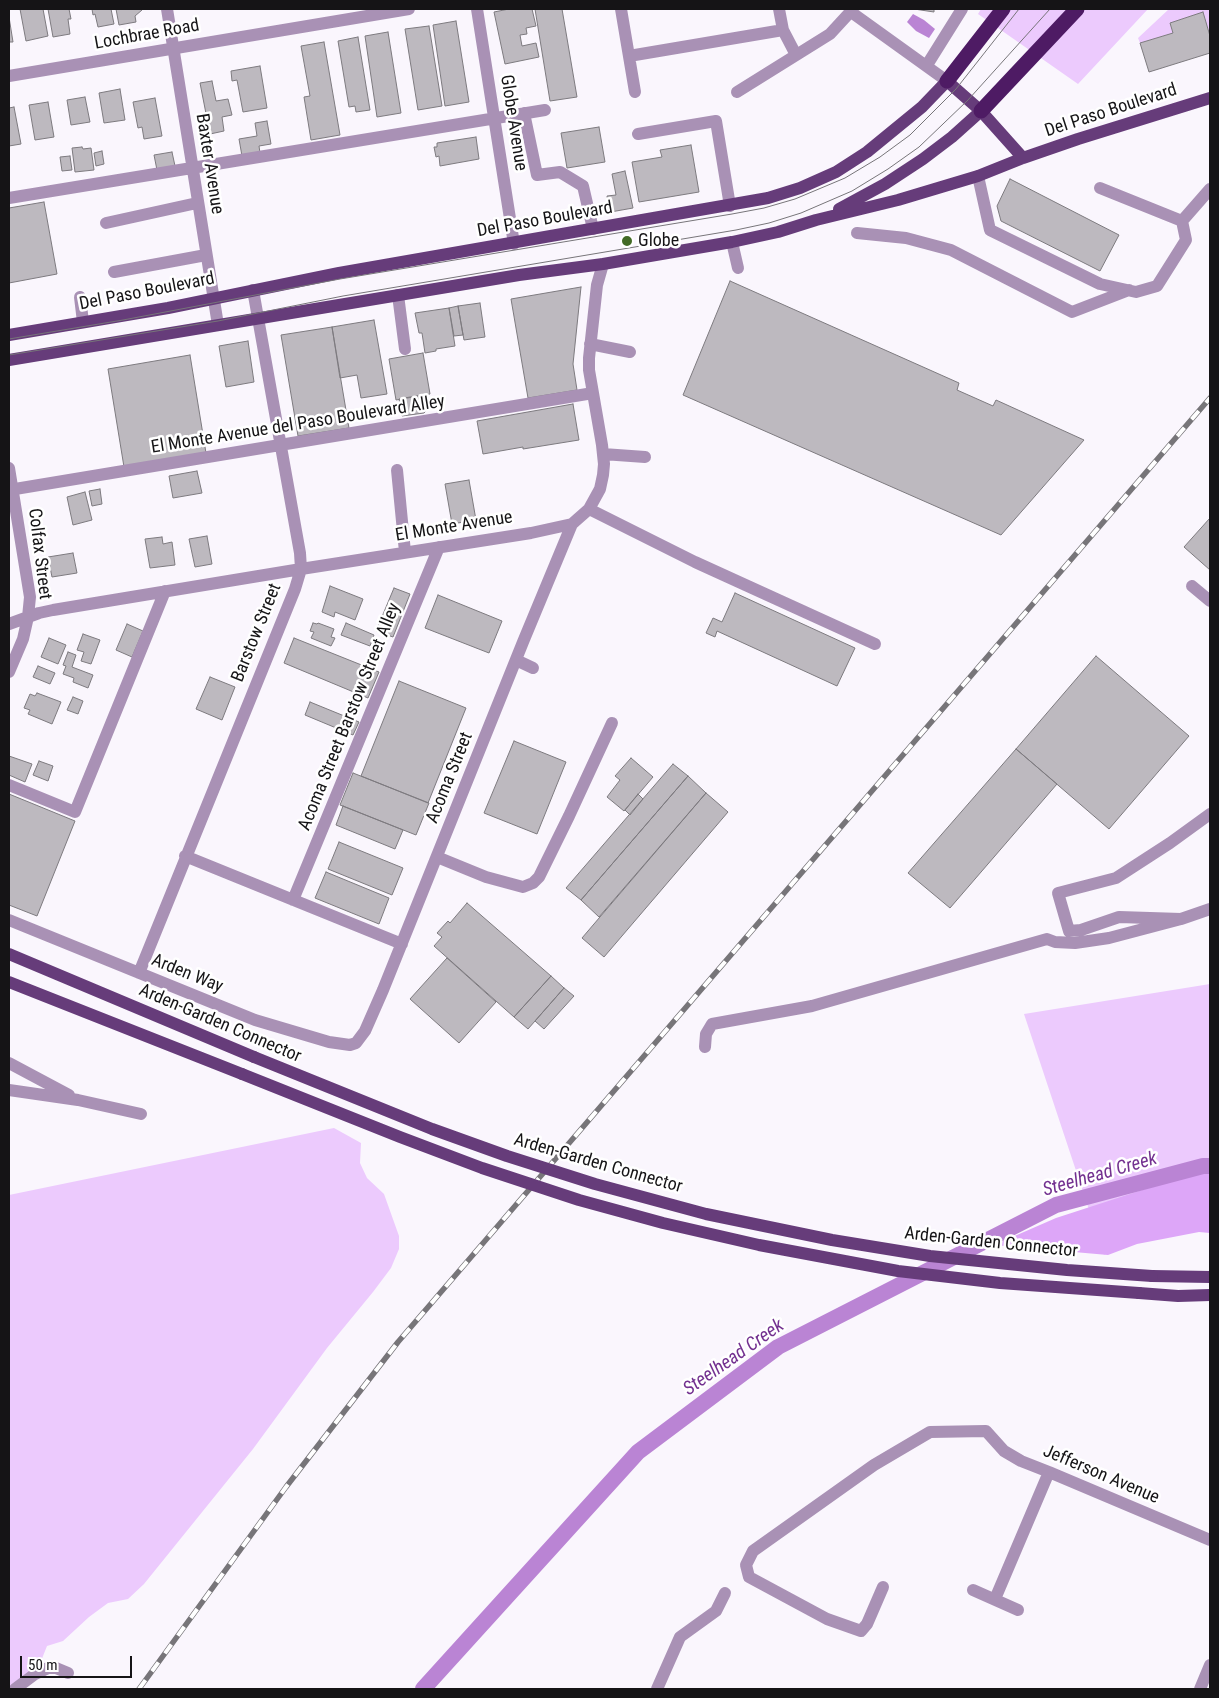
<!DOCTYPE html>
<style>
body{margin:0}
#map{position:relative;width:1219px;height:1698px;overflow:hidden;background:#faf6fd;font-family:"Roboto Condensed",sans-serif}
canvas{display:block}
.frame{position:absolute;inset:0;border:10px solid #151416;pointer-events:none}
.scale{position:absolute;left:20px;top:1656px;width:112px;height:22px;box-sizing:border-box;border:2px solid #151416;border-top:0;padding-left:6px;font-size:15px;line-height:18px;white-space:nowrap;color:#151416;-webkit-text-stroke:4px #fff;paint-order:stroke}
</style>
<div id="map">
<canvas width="1219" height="1698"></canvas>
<div class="frame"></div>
<div class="scale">50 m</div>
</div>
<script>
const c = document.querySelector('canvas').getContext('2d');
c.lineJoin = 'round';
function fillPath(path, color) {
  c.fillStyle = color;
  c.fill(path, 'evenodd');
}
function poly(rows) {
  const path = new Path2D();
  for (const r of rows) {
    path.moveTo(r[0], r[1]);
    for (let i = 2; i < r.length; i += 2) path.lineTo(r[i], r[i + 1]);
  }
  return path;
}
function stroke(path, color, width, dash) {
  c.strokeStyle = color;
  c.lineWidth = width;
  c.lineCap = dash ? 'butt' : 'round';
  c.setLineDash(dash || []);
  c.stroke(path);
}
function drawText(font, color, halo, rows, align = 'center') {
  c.font = font + ' "Roboto Condensed",sans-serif';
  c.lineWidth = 5;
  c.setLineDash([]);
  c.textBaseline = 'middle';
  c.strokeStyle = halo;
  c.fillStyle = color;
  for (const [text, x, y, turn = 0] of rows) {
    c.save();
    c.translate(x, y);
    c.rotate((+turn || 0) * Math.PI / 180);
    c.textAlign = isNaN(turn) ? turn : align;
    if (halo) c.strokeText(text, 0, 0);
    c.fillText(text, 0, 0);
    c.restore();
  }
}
const green = poly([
 [981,9,1148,9,1078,84,978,14],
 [1169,9,1210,9,1210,36,1203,13,1170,23,1173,33,1140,43,1138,38],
 [1210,984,1210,1171,1206,1171,1104,1255,1024,1014],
 [334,1128,361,1143,360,1163,367,1178,384,1194,399,1236,399,1249,391,1268,373,1292,327,1348,253,1449,144,1584,128,1599,108,1603,89,1617,63,1641,47,1646,39,1666,9,1689,9,1195]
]);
const forest = poly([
 [1207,1171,1210,1171,1210,1233,1199,1232,1137,1244,1108,1255,994,1245,1056,1218,1170,1181]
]);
const water = poly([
 [913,14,924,20,935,29,929,38,916,31,907,22]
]);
const canal = poly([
 [423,1689,638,1452,778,1347,1056,1205,1203,1166,1210,1166]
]);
const building = poly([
 [20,9,43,9,48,36,26,41,20,9],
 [48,9,69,9,71,19,68,19,70,34,53,37,48,9],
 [92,9,111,9,114,24,98,27,95,14,93,15,92,9],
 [116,9,142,9,142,10,135,16,136,22,119,25,116,9],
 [509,9,532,9,536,26,526,28,527,34,520,35,522,46,536,43,539,57,505,64,494,12,509,9],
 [535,9,562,9,577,97,550,101,535,9],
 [914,9,934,9,934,12,914,9],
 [1203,12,1210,36,1210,53,1149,72,1140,43,1173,33,1170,23,1203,12],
 [9,17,13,42,9,42,9,17],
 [456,21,469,102,445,106,433,25,456,21],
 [429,26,442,106,418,110,405,29,429,26],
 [388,32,401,113,377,117,365,36,388,32],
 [358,37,370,110,356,112,355,106,349,107,338,41,358,37],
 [324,42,340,135,311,140,304,97,310,96,301,46,324,42],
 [260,66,267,108,243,112,237,80,232,81,231,71,260,66],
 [212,81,216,101,228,99,232,115,222,117,224,131,210,134,200,83,212,81],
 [120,89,125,120,104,123,99,93,120,89],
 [85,97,90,122,71,125,67,100,85,97],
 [155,98,162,136,144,139,142,127,138,128,133,102,155,98],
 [48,102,54,137,35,140,29,105,48,102],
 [14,107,21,144,9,146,9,108,14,107],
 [267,121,271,144,259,146,260,153,242,156,239,139,257,136,255,123,267,121],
 [599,127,605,162,567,168,561,133,599,127],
 [476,137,479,159,440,166,439,156,436,157,434,147,437,147,437,143,476,137],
 [691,145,699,192,639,202,632,162,662,157,660,150,691,145],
 [82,147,83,149,91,148,94,170,75,172,72,148,82,147],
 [102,151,104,164,96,166,94,153,102,151],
 [172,152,175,166,157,170,154,155,172,152],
 [70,156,72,170,62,171,60,157,70,156],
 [625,171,633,208,605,213,603,204,608,203,607,196,616,195,612,174,625,171],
 [1010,179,1119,235,1100,271,1001,221,997,206,1010,179],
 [44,202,57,274,9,283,9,208,44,202],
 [730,281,959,383,957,390,993,406,996,400,1084,440,1001,535,683,395,730,281],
 [581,287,573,364,577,390,528,398,511,299,581,287],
 [480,303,485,337,464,340,458,306,480,303],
 [458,306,463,335,454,336,449,308,458,306],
 [449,308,455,346,436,349,436,351,425,353,422,333,419,333,415,313,449,308],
 [374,320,387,394,361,398,357,375,340,378,332,327,374,320],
 [332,327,349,428,298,436,281,335,332,327],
 [248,341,254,382,226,387,219,346,248,341],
 [423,353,430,394,396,400,389,359,423,353],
 [190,355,206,453,124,467,108,369,190,355],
 [427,394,429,408,424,413,402,416,399,399,427,394],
 [573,404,579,440,523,449,523,447,483,454,477,421,573,404],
 [197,471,202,493,173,498,169,476,197,471],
 [469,480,476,520,452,524,445,484,469,480],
 [100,489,102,504,92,506,89,491,100,489],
 [85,492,92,520,73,525,67,497,85,492],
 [1210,518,1210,570,1184,547,1210,518],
 [207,536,212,564,195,567,189,539,207,536],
 [162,537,163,544,172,542,175,565,150,568,145,539,162,537],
 [73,553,77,573,52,577,48,557,73,553],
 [330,586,363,599,355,620,335,612,334,617,322,612,330,586],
 [394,588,410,594,393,637,376,631,394,588],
 [735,593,855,648,837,686,717,631,715,637,706,633,713,618,722,622,735,593],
 [438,595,502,621,489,653,425,628,438,595],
 [313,623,317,624,318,623,334,629,331,637,335,638,331,646,311,638,314,632,310,631,313,623],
 [346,623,374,635,370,646,341,635,346,623],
 [127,624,143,631,132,657,116,650,127,624],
 [83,634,100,640,91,664,81,661,84,652,77,650,83,634],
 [49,638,66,645,58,664,41,657,49,638],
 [294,638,379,672,368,698,284,663,294,638],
 [68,652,76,655,72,667,93,675,88,688,73,682,74,678,63,674,66,666,63,665,68,652],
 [1096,656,1189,736,1109,829,1016,749,1096,656],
 [38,666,55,673,50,684,33,677,38,666],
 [210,677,235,687,222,720,196,709,210,677],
 [399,681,466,708,428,803,361,776,399,681],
 [37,693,61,702,52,724,28,714,30,710,24,708,30,694,35,696,37,693],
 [73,697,83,701,78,714,67,710,73,697],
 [310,702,359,722,353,735,305,715,310,702],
 [514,741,566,762,537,834,484,813,514,741],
 [1016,749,1057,784,950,908,908,873,1016,749],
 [9,756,32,764,25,782,9,775,9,756],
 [631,758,653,777,624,811,607,797,620,780,615,776,631,758],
 [39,761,53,766,48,781,33,775,39,761],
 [673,764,688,776,581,900,566,888,673,764],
 [353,773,429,803,416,835,340,805,353,773],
 [688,776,706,793,599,917,581,900,688,776],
 [706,793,728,812,604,957,582,938,706,793],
 [9,794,75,821,37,916,9,905,9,794],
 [638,794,643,799,630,815,625,810,638,794],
 [343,806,403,830,395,849,336,825,343,806],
 [339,842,403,868,392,895,328,869,339,842],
 [326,872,389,898,379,924,315,898,326,872],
 [467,903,551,976,514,1017,434,946,442,937,437,933,448,921,450,923,467,903],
 [447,958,496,1002,459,1043,410,999,447,958],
 [551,976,564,988,528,1029,514,1017,551,976],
 [564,988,574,996,544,1029,535,1021,564,988]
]);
const minor = poly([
 [167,9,218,325],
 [477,9,514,244],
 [621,9,635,92],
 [779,9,783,30,796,55],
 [851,12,947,81],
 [629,56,783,30],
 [927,65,962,9],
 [9,76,409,9],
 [737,92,830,34,853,9],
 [524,113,537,175,560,172,583,186,593,229],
 [638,134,716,121,730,206],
 [978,176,990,230,1100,284,1136,292,1157,286,1186,240,1182,221],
 [1100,188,1182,221,1210,189],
 [9,198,545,110],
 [106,223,197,203],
 [857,233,906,238,951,250,1072,312,1129,290],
 [732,242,738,268],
 [114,272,206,255],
 [398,295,405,349],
 [80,297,83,322],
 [590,344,630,352],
 [603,454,645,457],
 [9,468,30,597,28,617,23,639,9,672],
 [397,470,405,552],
 [9,490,593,393],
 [589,509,695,562,875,644],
 [1192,586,1210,601],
 [9,624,39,613,53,610,301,569,531,533,572,524,589,509,600,489,603,475,604,464,602,445,589,370,589,358,597,285,603,264],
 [516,660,533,668],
 [9,785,75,812,165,591],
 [1210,814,1170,843,1116,878,1058,893,1069,931,1081,930,1119,917,1181,919,1210,909],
 [185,856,402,944],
 [437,857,486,877,523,887,533,883,539,877,569,816,612,723],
 [293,900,439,547],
 [9,920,255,1020,329,1042,350,1045,356,1043,365,1031,383,990,523,642,572,524],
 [139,973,295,589,301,569,300,553,253,290],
 [705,1047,706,1034,712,1024,812,1006,1047,939,1055,942,1075,943,1109,938,1181,919],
 [9,1063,69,1095],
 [9,1090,78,1100,141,1114],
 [883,1587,867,1624,861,1631,827,1619,749,1577,746,1565,753,1551,874,1465,930,1432,986,1431,1004,1451,1021,1461,1049,1472,1210,1540],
 [973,1590,1018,1610],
 [995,1599,1049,1472],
 [15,1689,35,1674,48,1668,56,1668,68,1673],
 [657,1689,680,1637,716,1611,725,1593],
 [1200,1689,1210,1665]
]);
const major = poly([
 [839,209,885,184,923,159,952,137,981,111],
 [9,335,168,308,339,273,768,198,800,188,836,172,867,152,922,107,947,81,981,111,1023,158],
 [9,360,519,275,603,264,732,242,778,232,816,220,898,200,978,176,1023,158,1078,139,1210,98],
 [9,954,254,1057],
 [9,982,242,1074],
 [1152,1276,1210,1277],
 [1139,1293,1178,1296,1210,1295]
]);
const highway = poly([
 [947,81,1003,9],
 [981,111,1077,9]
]);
const tram = poly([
 [9,339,123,320,340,279,732,214,764,208,795,199,845,178,880,157,910,135,956,89,1019,9],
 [9,355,218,321,343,296,736,230,769,223,801,213,852,191,888,169,919,147,968,100,1050,9]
]);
const rail = poly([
 [139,1689,286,1487,398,1342,1210,398]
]);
const majorBridge = poly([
 [254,1057,432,1129,507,1156,595,1184,706,1214,832,1240,930,1256,1067,1270,1152,1276],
 [242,1074,400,1137,482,1168,579,1200,663,1223,759,1245,898,1271,1000,1283,1139,1293]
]);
const markers = [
 [627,241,6,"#426a25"]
];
const streetNames = [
 ["Lochbrae Road",147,35,-10],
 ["Del Paso Boulevard",1111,111,-18],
 ["Globe Avenue",513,123,81],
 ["Baxter Avenue",209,164,81],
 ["Del Paso Boulevard",545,220,-10],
 ["Del Paso Boulevard",147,292,-11],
 ["El Monte Avenue del Paso Boulevard Alley",298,425,-9],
 ["El Monte Avenue",454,527,-9],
 ["Colfax Street",39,554,83],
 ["Barstow Street",257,633,-68],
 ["Acoma Street Barstow Street Alley",350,717,-68],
 ["Acoma Street",450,778,-68],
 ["Arden Way",187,974,22],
 ["Arden-Garden Connector",220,1024,23],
 ["Arden-Garden Connector",598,1164,16],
 ["Arden-Garden Connector",991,1243,6],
 ["Jefferson Avenue",1101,1475,23]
];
const poiNames = [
 ["Globe",638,241]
];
const waterNames = [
 ["Steelhead Creek",1100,1175,-16],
 ["Steelhead Creek",734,1358,-35]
];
fillPath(green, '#eccafd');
fillPath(forest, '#dda6f8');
fillPath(water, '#ba84d4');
stroke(canal, '#ba84d4', 16);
fillPath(building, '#bdb9bf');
stroke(building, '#7d7a7f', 1);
stroke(minor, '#a991b5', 12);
stroke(major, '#663c7a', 12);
stroke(highway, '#4e1b64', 15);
stroke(tram, '#777579', 1);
stroke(rail, '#777579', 5.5);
stroke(rail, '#fff', 4, [11]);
stroke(majorBridge, '#663c7a', 12);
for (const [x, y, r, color] of markers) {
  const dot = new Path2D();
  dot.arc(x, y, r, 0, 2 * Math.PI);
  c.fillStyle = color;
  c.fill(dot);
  stroke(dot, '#fff', 2);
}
drawText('18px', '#151416', '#fff', streetNames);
drawText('18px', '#151416', '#fff', poiNames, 'left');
drawText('italic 19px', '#733190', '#fff', waterNames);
</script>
